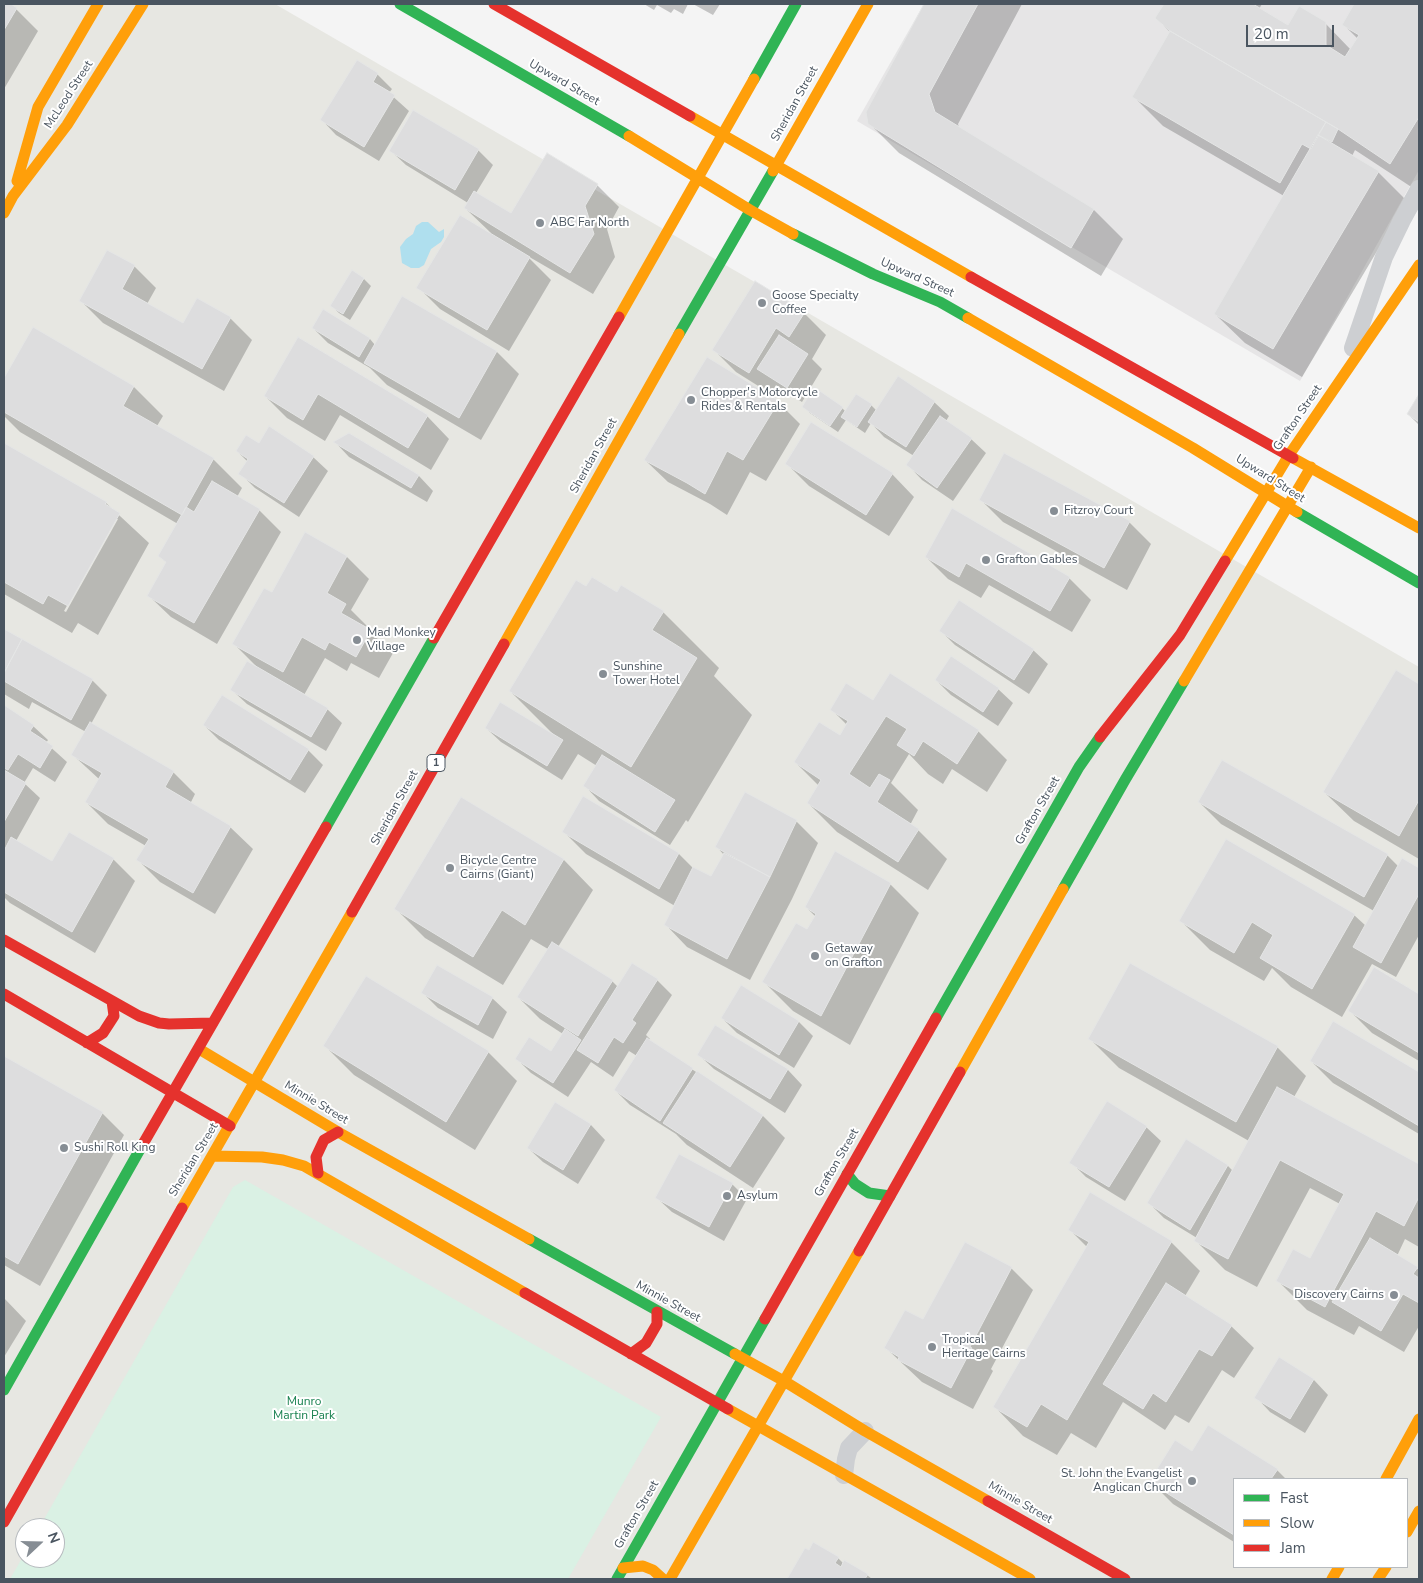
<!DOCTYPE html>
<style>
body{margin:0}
#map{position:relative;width:1423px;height:1583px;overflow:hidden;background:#f4f4f4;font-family:"Nunito Sans",sans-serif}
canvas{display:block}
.frame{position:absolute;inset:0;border:5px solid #4a5560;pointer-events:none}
.legend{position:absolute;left:1233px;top:1478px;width:175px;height:90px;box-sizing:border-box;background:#fff;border:1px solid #b7bbbf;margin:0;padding:6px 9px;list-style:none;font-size:15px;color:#4a5560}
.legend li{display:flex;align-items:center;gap:10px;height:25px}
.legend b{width:25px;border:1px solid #b7bbbf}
.north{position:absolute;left:15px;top:1518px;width:50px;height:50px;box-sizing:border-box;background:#fff;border:1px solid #b7bbbf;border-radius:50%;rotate:69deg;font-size:14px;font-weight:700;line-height:20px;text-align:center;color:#4a5560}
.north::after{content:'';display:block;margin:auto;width:18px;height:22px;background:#868d94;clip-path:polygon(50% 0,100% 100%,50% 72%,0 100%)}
.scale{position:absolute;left:1246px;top:25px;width:88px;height:22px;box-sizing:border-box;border:2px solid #4a5560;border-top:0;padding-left:6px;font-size:15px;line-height:18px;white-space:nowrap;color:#4a5560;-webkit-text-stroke:4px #fff;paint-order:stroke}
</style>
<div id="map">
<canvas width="1423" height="1583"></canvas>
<div class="frame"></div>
<ul class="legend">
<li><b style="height:6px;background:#30b455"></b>Fast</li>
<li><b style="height:6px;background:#ff9f0a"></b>Slow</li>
<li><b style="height:6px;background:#e5322d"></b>Jam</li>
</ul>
<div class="north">N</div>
<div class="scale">20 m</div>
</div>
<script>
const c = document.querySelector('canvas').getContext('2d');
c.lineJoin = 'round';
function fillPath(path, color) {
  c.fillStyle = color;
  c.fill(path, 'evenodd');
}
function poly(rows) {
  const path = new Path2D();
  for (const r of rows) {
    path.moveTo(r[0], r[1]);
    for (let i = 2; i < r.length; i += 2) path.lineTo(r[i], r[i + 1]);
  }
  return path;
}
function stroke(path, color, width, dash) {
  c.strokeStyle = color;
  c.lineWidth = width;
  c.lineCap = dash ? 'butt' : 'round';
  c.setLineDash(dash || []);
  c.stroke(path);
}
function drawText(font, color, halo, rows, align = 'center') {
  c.font = font + ' "Nunito Sans",sans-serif';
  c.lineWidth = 4;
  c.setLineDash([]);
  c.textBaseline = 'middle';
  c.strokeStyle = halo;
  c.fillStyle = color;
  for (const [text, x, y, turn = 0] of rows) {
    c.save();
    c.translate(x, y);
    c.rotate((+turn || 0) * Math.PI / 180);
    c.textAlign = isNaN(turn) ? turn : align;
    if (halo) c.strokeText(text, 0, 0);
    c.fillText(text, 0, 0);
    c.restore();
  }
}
const commercial = poly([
 [4,4,275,4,1419,667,1419,1579,4,1579],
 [1234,1479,1407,1479,1407,1567,1234,1567],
 [25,1528,55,1528,55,1558,25,1558]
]);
const education = poly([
 [924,4,1419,4,1419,170,1300,381,857,121]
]);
const green = poly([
 [245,1180,661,1417,568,1579,10,1579,25,1553,25,1558,55,1558,55,1528,39,1528,233,1187]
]);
const water = poly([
 [422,222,428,222,439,232,444,229,444,237,441,242,431,249,424,265,419,268,411,268,402,263,400,247,406,239,413,234,416,226]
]);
const shadow = poly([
 [4,4,8,4,16,9,38,31,4,89],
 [644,4,688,4,683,14,674,9,671,13,657,5,654,10],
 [693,4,720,4,713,15],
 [925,4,1022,4,958,124,959,128,1094,210,1123,239,1101,276,899,153,869,123,867,112],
 [1162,4,1262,4,1259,9,1288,27,1325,23,1351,50,1358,39,1343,24,1356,4,1419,4,1419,192,1355,150,1352,156,1378,172,1407,201,1302,377,1245,343,1215,314,1284,196,1163,126,1134,97,1171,33,1156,18,1164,5],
 [377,74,392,89,389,93,409,111,379,161,336,135,322,120],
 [478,150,493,165,476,193,511,215,547,155,597,185,619,207,607,229,615,257,593,294,526,255,551,280,509,351,440,309,418,287,491,233,465,208,468,203,406,165,391,151],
 [134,266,156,288,147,304,184,325,230,318,252,340,224,391,103,323,81,301],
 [364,279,371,286,350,320,339,313,332,306],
 [402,298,497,352,519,374,481,440,387,385,370,368,328,343,313,328,324,311,370,339,375,345],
 [804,313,826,335,812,359,822,369,802,402,776,385,771,394,736,372,714,350],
 [33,329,134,387,163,416,157,426,213,459,242,488,237,497,259,510,281,532,217,644,171,617,148,595,167,563,159,556,178,524,20,432,4,416,4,380],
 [299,339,427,416,449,439,431,470,340,415,325,441,287,418,265,396],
 [1419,397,1419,425,1408,414],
 [778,402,800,424,766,481,750,472,727,515,710,504,668,482,645,460],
 [934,402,949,416,946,421,971,439,986,453,953,501,922,480,908,465,914,456,884,437,871,423,865,433,846,420,838,432,810,413,803,406,842,408,846,412,871,405,877,411],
 [349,434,419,476,433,491,427,502,349,457,335,442],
 [4,445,106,503,149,543,98,635,78,623,72,633,4,594],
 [116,519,118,519,66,612,64,611],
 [259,445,313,457,328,471,299,517,255,488,240,473,248,462,237,451],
 [787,464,892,474,914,497,889,536,809,486],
 [981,500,1129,522,1151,544,1127,590,1003,522],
 [306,534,347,557,369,579,351,610,368,627,367,629,393,653,379,678,351,663,347,671,325,658,304,695,327,709,342,723,326,751,247,704,232,690,257,667,234,644,273,594],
 [926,557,1069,578,1091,600,1072,632,989,585,981,598,948,579],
 [586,588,617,594,663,612,719,668,714,676,752,715,688,822,686,820,670,845,599,801,585,786,597,766,578,754,562,780,501,742,486,728,555,736,510,691],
 [4,630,92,680,107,695,91,724,173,772,195,794,190,804,230,827,253,849,215,914,160,882,138,860,146,846,108,824,86,802,99,779,73,755,86,732,32,702,29,709,4,694],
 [941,631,1033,650,1048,664,1029,694,955,645],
 [1396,672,1419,686,1419,859,1354,821,1324,792],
 [936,680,998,689,1013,703,998,726,951,695],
 [222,696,308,750,323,765,305,793,219,740,204,725],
 [873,701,978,731,1007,760,987,792,952,769,943,784,928,774,909,754,891,783,918,810,910,825,918,830,947,859,928,890,837,832,808,803,819,786,795,762,840,737,847,725,831,709],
 [4,707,33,726,48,740,46,743,67,762,55,782,33,768,24,783,40,798,16,841,53,863,113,859,135,881,95,953,10,903,4,897],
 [462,798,564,860,593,890,558,947,612,981,618,987,657,980,672,995,646,1035,650,1039,649,1041,763,1116,785,1138,753,1188,687,1145,676,1134,630,1105,615,1090,637,1056,629,1051,613,1077,591,1062,568,1097,531,1073,516,1058,551,1053,563,1034,540,1019,518,997,548,949,531,939,503,985,425,938,396,909],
 [584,798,679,854,694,869,712,878,724,855,717,847,796,821,818,843,792,899,750,980,687,947,665,924,675,906,586,854,564,832],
 [1199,802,1387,855,1399,867,1403,860,1419,869,1419,935,1396,977,1372,964,1342,1017,1291,987,1272,968,1264,981,1210,950,1181,921,1227,841,1354,915,1366,926,1374,911,1221,824],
 [890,884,919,913,850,1045,793,1011,764,982,808,931,816,917,806,907],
 [1374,969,1419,995,1419,1061,1372,1033,1350,1011],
 [742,986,799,1022,813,1036,794,1068,737,1033,722,1018],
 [423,993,492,998,507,1012,493,1039,438,1008],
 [1333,1023,1419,1074,1419,1134,1333,1083,1311,1061],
 [716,1026,788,1070,802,1085,785,1113,714,1069,699,1055],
 [1090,1039,1277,1047,1306,1076,1294,1097,1419,1165,1419,1247,1405,1239,1397,1256,1419,1270,1419,1326,1404,1352,1359,1326,1354,1335,1307,1310,1278,1281,1310,1260,1340,1204,1310,1188,1257,1287,1225,1270,1196,1241,1197,1238,1164,1218,1149,1203,1186,1141,1228,1166,1233,1171,1249,1141,1119,1068],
 [325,1046,488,1052,517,1081,475,1150,354,1075],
 [4,1057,102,1113,124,1135,40,1286,4,1265],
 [555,1104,591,1125,605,1140,578,1184,543,1162,528,1148],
 [1146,1127,1161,1141,1125,1201,1086,1177,1071,1162],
 [680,1155,732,1184,747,1199,724,1241,672,1212,657,1198],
 [1069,1229,1171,1242,1200,1271,1185,1296,1231,1326,1254,1348,1234,1378,1222,1370,1189,1423,1175,1415,1165,1430,1123,1402,1096,1448,1071,1433,1057,1455,1023,1436,994,1406,1088,1248],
 [1011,1268,1033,1290,991,1369,993,1371,973,1409,922,1382,886,1348,924,1321],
 [4,1298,26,1321,4,1357],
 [1279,1359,1314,1380,1328,1395,1305,1433,1270,1412,1256,1397],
 [1192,1453,1277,1470,1286,1479,1234,1479,1234,1542,1173,1504,1151,1482],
 [805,1549,838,1558,844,1564,867,1575,872,1579,788,1579]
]);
const building = poly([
 [4,4,11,4,17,8,4,30,4,4],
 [924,4,978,4,929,94,935,112,1094,209,1071,248,868,124,866,112,924,4],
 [1164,4,1253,4,1288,25,1299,6,1326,22,1326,45,1345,57,1359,35,1342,25,1354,4,1419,4,1419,117,1390,164,1338,129,1170,31,1155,18,1164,4],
 [1170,31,1326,122,1311,149,1302,144,1280,183,1132,97,1170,31],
 [357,60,378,73,373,82,395,95,364,147,320,120,357,60],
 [413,110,479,149,455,190,389,151,413,110],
 [1326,122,1338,129,1332,142,1318,135,1326,122],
 [1318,135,1379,171,1273,349,1214,314,1318,135],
 [547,153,598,184,585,206,594,234,570,273,464,208,474,191,511,213,547,153],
 [460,215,530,257,487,330,416,288,460,215],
 [107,250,135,265,122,289,183,323,197,298,231,317,202,369,79,301,107,250],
 [352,270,364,278,343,314,330,306,352,270],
 [755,281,805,312,789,337,776,328,749,373,712,350,755,281],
 [402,296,497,351,459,418,364,363,402,296],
 [323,309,370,338,359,357,312,328,323,309],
 [33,327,134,386,123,406,214,458,182,515,4,412,4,378,33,327],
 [779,335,808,354,787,388,757,369,779,335],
 [298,337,428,415,408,448,318,394,303,420,264,396,298,337],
 [707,357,779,401,743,460,727,451,705,494,687,483,644,460,707,357],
 [898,376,935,401,906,447,868,422,898,376],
 [814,387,843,407,830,426,802,407,814,387],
 [856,394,872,404,857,427,841,417,856,394],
 [1419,394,1419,422,1407,414,1419,394],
 [940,416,972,438,937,488,906,465,940,416],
 [811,422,893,473,866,515,785,464,811,422],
 [269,426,314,456,284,503,238,474,248,459,236,451,246,435,259,443,269,426],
 [349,433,419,475,411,488,333,442,349,433],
 [4,443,107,502,105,504,120,513,68,606,48,595,43,604,4,582,4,443],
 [1004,453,1130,521,1104,568,979,500,1004,453],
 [212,481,260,509,194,623,147,596,166,562,158,556,186,507,194,512,212,481],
 [952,508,1070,577,1050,611,966,563,959,577,925,557,952,508],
 [305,532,347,556,327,593,346,604,341,613,371,630,356,657,329,642,325,650,302,637,283,672,232,644,264,588,272,592,305,532],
 [592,577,617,592,621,585,664,611,652,630,697,658,631,767,509,691,576,580,586,586,592,577],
 [959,600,1034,649,1014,680,939,631,959,600],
 [4,629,22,639,4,673,4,629],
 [22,639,93,679,71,720,4,681,4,673,22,639],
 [951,656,999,688,983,712,935,680,951,656],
 [247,661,328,708,311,737,230,690,247,661],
 [1396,670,1419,684,1419,800,1399,836,1323,792,1396,670],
 [890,673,979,730,957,764,923,741,914,756,897,745,907,729,886,716,849,774,870,788,879,774,890,780,877,802,919,829,898,862,807,803,821,780,794,762,819,722,840,735,848,721,830,710,846,683,873,700,890,673],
 [222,695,309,749,290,780,203,725,222,695],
 [500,702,563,740,547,766,485,728,500,702],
 [4,705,34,725,30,731,53,746,40,768,18,754,8,770,4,768,4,705],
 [90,722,174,771,165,787,231,826,193,893,136,860,149,839,85,802,102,773,71,755,90,722],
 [602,755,675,800,655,832,583,786,602,755],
 [1222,760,1388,854,1364,897,1198,802,1222,760],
 [4,770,26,783,4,822,4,770],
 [745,792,797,820,770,877,715,847,745,792],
 [583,796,679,853,659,889,562,832,583,796],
 [461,797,564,859,525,925,502,910,473,957,394,909,461,797],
 [69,832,114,858,72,932,4,892,4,851,11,837,52,861,69,832],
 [1226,839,1355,914,1312,989,1260,958,1273,935,1252,922,1234,953,1179,921,1226,839],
 [835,851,891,883,821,1016,762,982,796,923,807,929,816,914,805,907,835,851],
 [724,853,770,877,727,959,664,925,693,867,711,876,724,853],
 [1402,858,1419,868,1419,894,1381,963,1353,947,1402,858],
 [552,942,613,980,578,1036,517,997,552,942],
 [632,963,658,979,632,1020,636,1023,623,1043,614,1037,598,1063,577,1050,632,963],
 [1130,963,1278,1046,1236,1122,1088,1039,1130,963],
 [437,965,493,997,478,1025,421,993,437,965],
 [1374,967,1419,994,1419,1053,1348,1011,1374,967],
 [366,976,489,1051,446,1122,323,1046,366,976],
 [741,985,799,1021,779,1055,721,1018,741,985],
 [1333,1021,1419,1072,1419,1126,1310,1061,1333,1021],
 [715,1025,788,1069,770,1099,697,1055,715,1025],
 [565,1029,581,1040,553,1083,515,1059,529,1037,551,1051,565,1029],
 [647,1038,693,1068,660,1121,614,1090,647,1038],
 [4,1056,103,1112,18,1264,4,1256,4,1056],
 [697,1071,763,1115,730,1167,663,1123,697,1071],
 [1277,1087,1419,1164,1419,1197,1404,1226,1376,1211,1325,1307,1276,1281,1293,1249,1310,1258,1344,1194,1280,1160,1228,1259,1194,1241,1277,1087],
 [1107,1101,1147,1126,1109,1187,1069,1163,1107,1101],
 [555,1102,591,1124,563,1170,527,1148,555,1102],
 [1186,1139,1228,1165,1190,1230,1147,1203,1186,1139],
 [679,1154,733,1183,709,1227,655,1198,679,1154],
 [1090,1192,1172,1241,1067,1420,1041,1404,1027,1427,993,1407,1089,1242,1068,1230,1090,1192],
 [1370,1238,1418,1267,1413,1274,1419,1278,1419,1303,1403,1294,1381,1331,1332,1302,1370,1238],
 [965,1242,1012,1267,970,1347,972,1348,951,1388,898,1360,899,1357,884,1348,905,1310,923,1319,965,1242],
 [1166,1283,1232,1325,1212,1356,1199,1349,1166,1402,1153,1393,1143,1409,1103,1384,1166,1283],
 [1279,1357,1314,1379,1290,1419,1254,1398,1279,1357],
 [1208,1425,1278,1469,1271,1479,1234,1479,1234,1535,1149,1482,1175,1440,1192,1451,1208,1425],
 [813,1542,839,1557,835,1563,841,1567,844,1560,868,1574,865,1579,787,1579,805,1548,809,1550,813,1542]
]);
const lane = poly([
 [1353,348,1384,257,1402,220,1419,189],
 [844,1475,846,1459,849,1448,865,1431]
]);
const fast = poly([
 [400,4,629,136],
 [754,79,796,4],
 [793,234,873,274,940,302,968,318],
 [679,334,773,171],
 [1297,512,1419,583],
 [326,827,434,638],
 [1063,889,1125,780,1184,681],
 [936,1018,1079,767,1100,737],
 [847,1174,855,1184,869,1193,890,1196],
 [529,1239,735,1354],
 [4,1390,143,1144],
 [617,1579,765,1319]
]);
const slow = poly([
 [690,116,971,277],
 [629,136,750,210,793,234],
 [773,171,868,4],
 [17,181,38,107,98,4],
 [4,213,13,196,67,125,143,4],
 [619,317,754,79],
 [968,318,1193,448,1297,512],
 [1293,458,1419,528],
 [1225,561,1289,455,1419,265],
 [504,644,679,334],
 [1184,681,1311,467],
 [199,1049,338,1132,529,1239],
 [960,1072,1063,889],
 [212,1156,262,1157,283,1160,304,1166,525,1293],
 [182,1208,352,912],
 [735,1354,784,1381,865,1431,988,1501],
 [728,1409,1030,1579],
 [1386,1479,1419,1419],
 [1407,1532,1419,1511],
 [623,1568,643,1566,653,1570,663,1579],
 [670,1579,859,1251],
 [1332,1579,1339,1567],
 [1378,1579,1386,1567]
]);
const jam = poly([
 [494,4,690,116],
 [971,277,1293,458],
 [434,638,619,317],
 [1100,737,1180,635,1225,561],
 [352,912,504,644],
 [4,940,139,1016,159,1023,169,1024,213,1023],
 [4,994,230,1126],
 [87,1043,103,1033,114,1016,112,1001],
 [143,1144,326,827],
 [318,1173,316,1157,324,1140,338,1132],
 [859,1251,960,1072],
 [525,1293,728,1409],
 [765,1319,936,1018],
 [631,1354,646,1343,657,1324,657,1312],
 [988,1501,1125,1579],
 [4,1522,182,1208]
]);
const markers = [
 [540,223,5,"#868d94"],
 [762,303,5,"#868d94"],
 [691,400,5,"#868d94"],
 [1054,511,5,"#868d94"],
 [986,560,5,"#868d94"],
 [357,640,5,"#868d94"],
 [603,674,5,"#868d94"],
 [450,868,5,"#868d94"],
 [815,956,5,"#868d94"],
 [64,1148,5,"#868d94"],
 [727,1196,5,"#868d94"],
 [1394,1295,5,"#868d94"],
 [932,1347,5,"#868d94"],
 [1192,1481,5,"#868d94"]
];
const shields = [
 [436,763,18]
];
const shieldNames = [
 ["1",436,763]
];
const streetNames = [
 ["Upward Street",564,83,30],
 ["McLeod Street",69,95,-57],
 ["Sheridan Street",795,104,-61],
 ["Upward Street",917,278,24],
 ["Grafton Street",1298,418,-56],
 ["Sheridan Street",594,456,-61],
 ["Upward Street",1270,479,32],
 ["Sheridan Street",395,808,-61],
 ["Grafton Street",1038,811,-60],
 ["Minnie Street",316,1103,31],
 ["Sheridan Street",194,1160,-59],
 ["Grafton Street",837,1163,-60],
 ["Minnie Street",668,1302,29],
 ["Minnie Street",1020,1503,30],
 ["Grafton Street",637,1515,-60]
];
const poiNames = [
 ["ABC Far North",550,223],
 ["Goose Specialty",772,296],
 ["Coffee",772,310],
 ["Chopper's Motorcycle",701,393],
 ["Rides & Rentals",701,407],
 ["Fitzroy Court",1064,511],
 ["Grafton Gables",996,560],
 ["Mad Monkey",367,633],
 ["Village",367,647],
 ["Sunshine",613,667],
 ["Tower Hotel",613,681],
 ["Bicycle Centre",460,861],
 ["Cairns (Giant)",460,875],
 ["Getaway",825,949],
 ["on Grafton",825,963],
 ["Sushi Roll King",74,1148],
 ["Asylum",737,1196],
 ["Discovery Cairns",1384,1295,"right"],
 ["Tropical",942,1340],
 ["Heritage Cairns",942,1354],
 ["St. John the Evangelist",1182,1474,"right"],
 ["Anglican Church",1182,1488,"right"]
];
const parkNames = [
 ["Munro",304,1402],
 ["Martin Park",304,1416]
];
fillPath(commercial, '#e7e7e2');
fillPath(education, '#e6e5e6');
fillPath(green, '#daf1e4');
fillPath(water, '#afdfee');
fillPath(shadow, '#0003');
fillPath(building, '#ddddde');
stroke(building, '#e5e6e6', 1);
stroke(lane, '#cdcfd2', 18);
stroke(fast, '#30b455', 11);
stroke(slow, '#ff9f0a', 11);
stroke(jam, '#e5322d', 11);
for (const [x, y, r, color] of markers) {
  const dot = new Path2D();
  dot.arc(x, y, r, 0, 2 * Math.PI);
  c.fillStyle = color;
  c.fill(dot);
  stroke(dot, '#fff', 2);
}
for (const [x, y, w] of shields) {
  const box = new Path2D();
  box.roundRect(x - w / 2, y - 8.5, w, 17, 4);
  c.fillStyle = '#fff';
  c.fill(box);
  stroke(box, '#4a5560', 1);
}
drawText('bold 11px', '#4a5560', null, shieldNames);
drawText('12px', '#4a5560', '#fff', streetNames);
drawText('12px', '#4a5560', '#fff', poiNames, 'left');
drawText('12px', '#1a8251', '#fff', parkNames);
</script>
